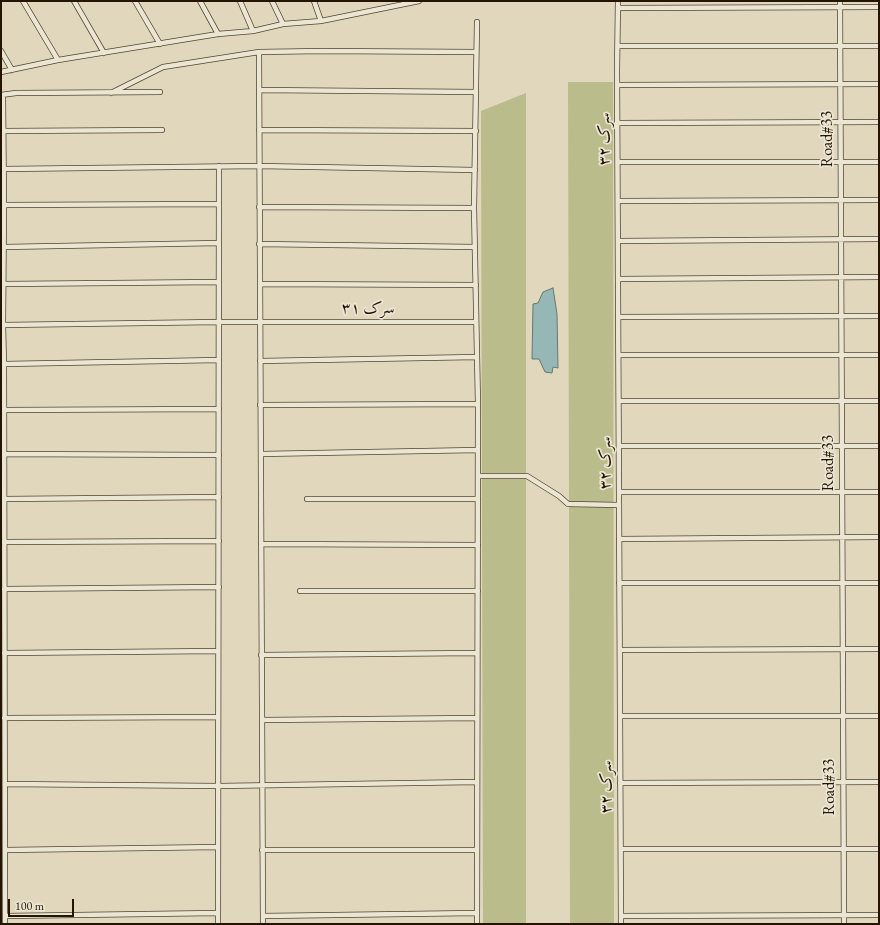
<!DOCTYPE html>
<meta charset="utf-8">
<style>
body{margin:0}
#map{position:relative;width:880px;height:925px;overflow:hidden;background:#e0d7bd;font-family:"EB Garamond",serif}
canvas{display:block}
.frame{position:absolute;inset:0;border:2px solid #241400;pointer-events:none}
.scale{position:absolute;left:8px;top:899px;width:66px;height:18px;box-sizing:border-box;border:2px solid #241400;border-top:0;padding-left:5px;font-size:12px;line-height:14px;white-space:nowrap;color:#241400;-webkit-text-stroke:3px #ebe5d4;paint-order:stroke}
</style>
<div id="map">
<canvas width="880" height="925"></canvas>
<div class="frame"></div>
<div class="scale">100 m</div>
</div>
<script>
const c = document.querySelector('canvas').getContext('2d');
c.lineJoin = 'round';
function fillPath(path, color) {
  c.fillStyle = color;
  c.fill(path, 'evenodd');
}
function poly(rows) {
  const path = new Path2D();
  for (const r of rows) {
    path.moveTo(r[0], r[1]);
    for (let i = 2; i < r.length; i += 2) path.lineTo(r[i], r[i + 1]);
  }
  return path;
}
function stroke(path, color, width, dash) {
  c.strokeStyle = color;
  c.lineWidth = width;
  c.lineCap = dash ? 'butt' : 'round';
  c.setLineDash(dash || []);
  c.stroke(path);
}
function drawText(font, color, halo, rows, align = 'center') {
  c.font = font + ' "EB Garamond",Amiri,serif';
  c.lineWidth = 3.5;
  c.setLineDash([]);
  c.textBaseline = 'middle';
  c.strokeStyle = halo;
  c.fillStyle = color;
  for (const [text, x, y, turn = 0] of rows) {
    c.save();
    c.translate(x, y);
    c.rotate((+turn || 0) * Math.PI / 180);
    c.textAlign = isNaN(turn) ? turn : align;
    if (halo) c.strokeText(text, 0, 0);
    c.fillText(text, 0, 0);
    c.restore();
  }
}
const green = poly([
 [568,82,613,82,614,924,570,924],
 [526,93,526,924,483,924,481,111]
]);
const water = poly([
 [553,288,557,314,558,368,553,367,552,373,545,372,539,359,532,359,533,304,538,303,543,292,553,288]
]);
const street = poly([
 [23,1,58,60],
 [74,1,104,53],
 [135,1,160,44],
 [200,1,218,34],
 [240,1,253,31],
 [272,1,283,24],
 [314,1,321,21],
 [618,1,617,71,621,924],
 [840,1,844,924],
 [618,8,879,7],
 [477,22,474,208,478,404,477,924],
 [618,46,879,46],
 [1,51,12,70],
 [259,52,263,924],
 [1,72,58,60,218,34,253,31,283,24,321,21,419,1],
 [618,85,879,84],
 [259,90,476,92],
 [111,93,163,67,259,52,322,51,476,52],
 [1,95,3,98,4,205,3,325,4,364,5,924],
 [1,95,16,93,160,92],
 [618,123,879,122],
 [259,130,476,131],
 [3,131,162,130],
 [618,162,879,162],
 [3,169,259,166,475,170],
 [618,201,879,200],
 [4,205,219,204],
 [259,207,474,208],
 [618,241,879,239],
 [259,244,475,247],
 [4,247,219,243],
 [618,279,879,277],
 [4,284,219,282],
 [260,284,476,285],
 [618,317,879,316],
 [3,325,219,322,476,322],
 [619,355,879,355],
 [260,361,477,357],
 [4,364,219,360],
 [619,401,879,401],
 [260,405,478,404],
 [4,410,219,409],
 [619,446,879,446],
 [4,454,219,455],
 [261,454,478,450],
 [478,476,527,476,559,496,568,504,619,505],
 [619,492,879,492],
 [4,499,219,497],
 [307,499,478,499],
 [619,539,879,537],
 [4,542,219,541],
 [261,544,478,545],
 [619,583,879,583],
 [4,589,219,587],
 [300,591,478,591],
 [620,650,879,649],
 [4,653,218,651],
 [261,655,477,653],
 [620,716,879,716],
 [4,718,218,717],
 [262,720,477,718],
 [620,783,879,782],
 [5,784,218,786,477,782],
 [621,849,879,849],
 [5,850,218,847],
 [262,850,477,850],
 [5,916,218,913],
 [263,916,477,913],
 [621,916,879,915],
 [218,924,219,166]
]);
const streetNames = [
 ["سرک ۳۲",605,139,-90],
 ["Road#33",828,139,-90],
 ["سرک ۳۱",368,309],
 ["سرک ۳۲",606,463,-90],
 ["Road#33",829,463,-90],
 ["سرک ۳۲",607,787,-90],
 ["Road#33",830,787,-90]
];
fillPath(green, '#babc8c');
fillPath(water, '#95b8b7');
stroke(water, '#68766e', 1);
stroke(street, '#53452f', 6);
stroke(street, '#ebe5d4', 4.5);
drawText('16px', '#241400', '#ebe5d4', streetNames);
</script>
